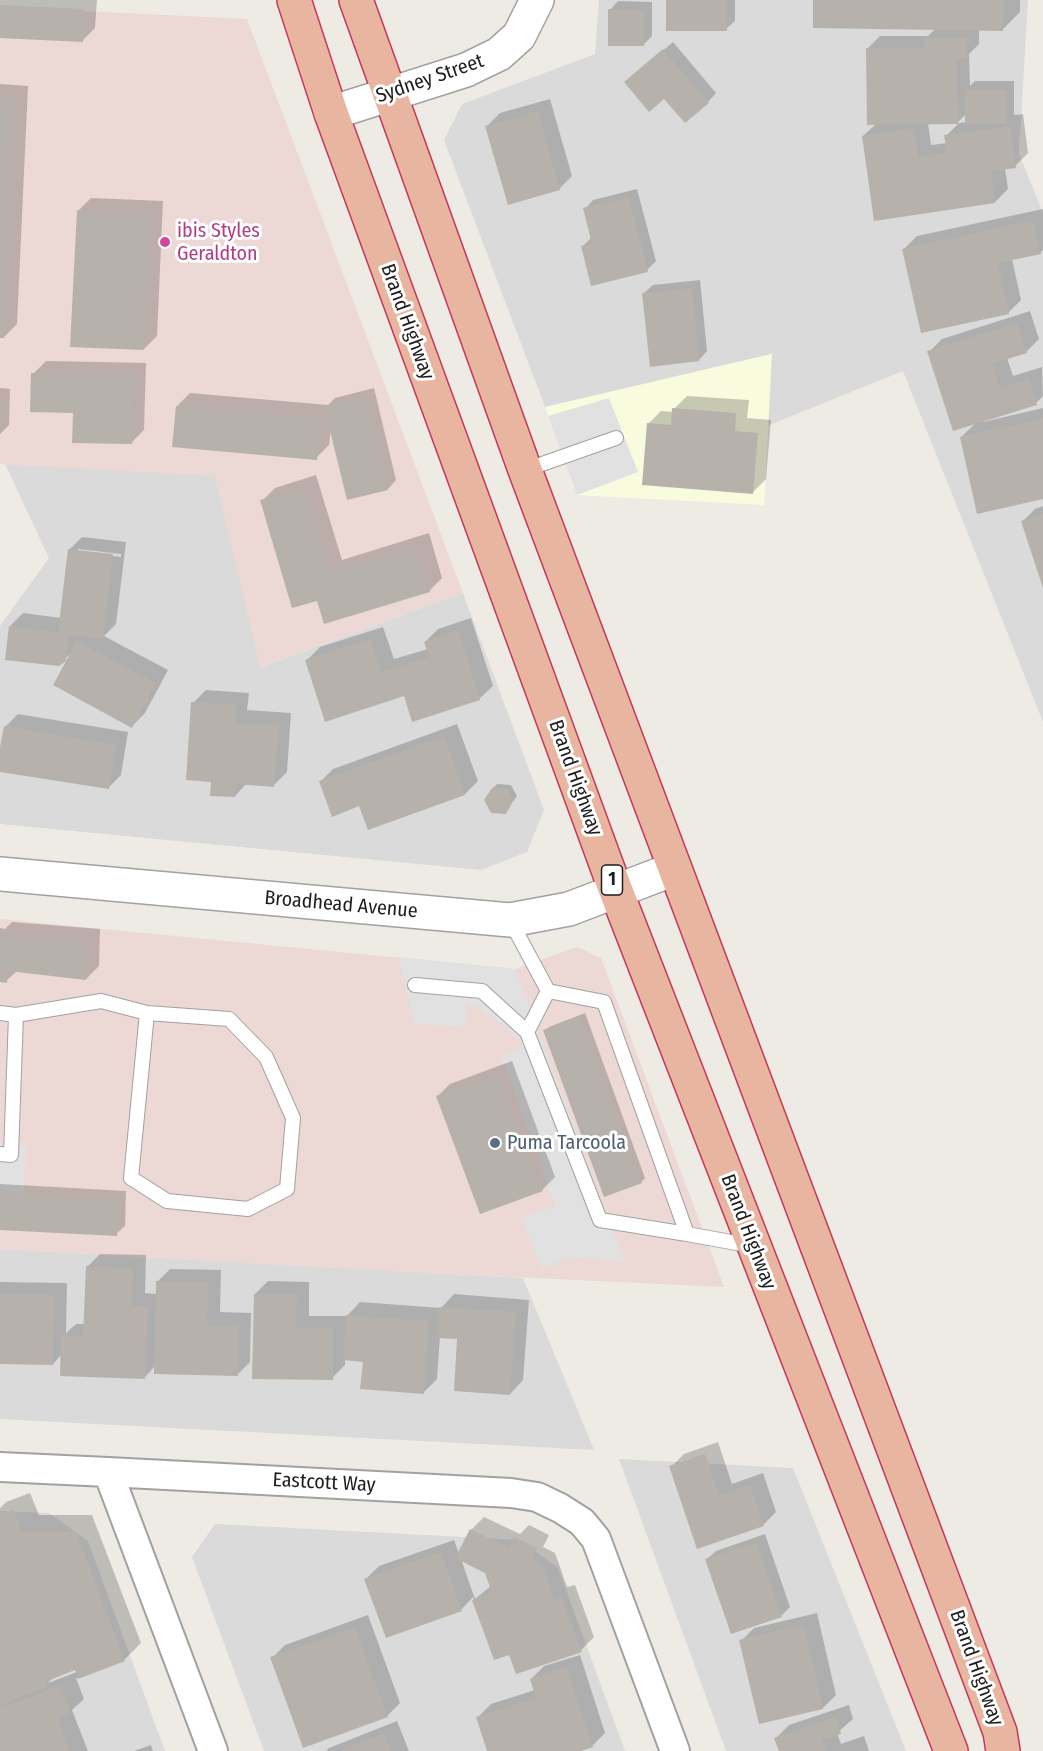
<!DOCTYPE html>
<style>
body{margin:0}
canvas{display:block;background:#edebe4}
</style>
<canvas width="1043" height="1751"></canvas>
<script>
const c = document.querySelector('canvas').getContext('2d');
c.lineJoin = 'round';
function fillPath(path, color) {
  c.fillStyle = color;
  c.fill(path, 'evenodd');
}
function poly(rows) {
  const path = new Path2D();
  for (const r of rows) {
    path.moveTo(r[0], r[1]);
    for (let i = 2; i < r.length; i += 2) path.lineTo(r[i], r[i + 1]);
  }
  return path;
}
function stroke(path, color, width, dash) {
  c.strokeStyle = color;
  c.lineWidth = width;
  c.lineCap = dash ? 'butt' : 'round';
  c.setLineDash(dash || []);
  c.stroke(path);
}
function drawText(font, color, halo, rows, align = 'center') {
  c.font = font + ' "Fira Sans Condensed",sans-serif';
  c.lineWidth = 6;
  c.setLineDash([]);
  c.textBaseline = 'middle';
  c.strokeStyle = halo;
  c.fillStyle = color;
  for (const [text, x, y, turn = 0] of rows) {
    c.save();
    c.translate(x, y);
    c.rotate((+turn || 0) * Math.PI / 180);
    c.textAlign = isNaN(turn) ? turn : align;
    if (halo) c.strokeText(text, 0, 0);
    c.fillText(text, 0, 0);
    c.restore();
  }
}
const residential = poly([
 [599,0,1028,0,1019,154,1043,213,1043,722,903,371,767,426,771,354,545,407,444,140,462,104,595,54],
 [5,464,215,475,261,667,463,593,544,810,527,852,481,870,0,824,0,626,49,558],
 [0,1249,523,1278,594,1450,0,1419],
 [619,1459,793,1468,906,1751,726,1751],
 [0,1511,49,1513,88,1541,165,1751,0,1751],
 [215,1524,521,1540,558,1568,625,1751,264,1751,192,1557]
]);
const commercial = poly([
 [0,7,247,19,463,593,260,667,215,476,0,464],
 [0,919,515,969,577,947,601,958,724,1287,409,1272,0,1249]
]);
const education = poly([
 [772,354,764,505,577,495,545,407]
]);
const parking = poly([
 [609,398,638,472,577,495,548,416],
 [398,957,515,969,625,1262,571,1257,542,1268,521,1218,555,1206,501,1056,524,1046,497,1020,466,1001,466,1027,414,1024],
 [0,1143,26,1144,24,1194,0,1193]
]);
const shadow = poly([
 [0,0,97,0,95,28,82,41,0,36],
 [667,0,735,0,735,21,726,29],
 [815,0,1020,0,1020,12,1003,29,979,29,979,44,969,54,970,86,975,81,1014,81,1014,115,1023,114,1028,153,1015,166,1005,168,1008,189,995,202,863,136,876,124,867,49,880,36,928,36,936,28],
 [966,114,966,122,959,123,946,136,947,143,931,145,928,123,957,123],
 [618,1,652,2,652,36,643,45,610,10],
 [673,42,716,93,708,102,664,97,635,74],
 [0,84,28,86,17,324,4,337,0,337],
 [550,99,572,176,559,189,487,126,500,113],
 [637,189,656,261,647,270,582,247,591,238,585,209,593,200],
 [91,198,163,201,157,336,144,349,78,211],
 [1043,209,1043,250,1040,253,1012,259,1021,300,1008,313,904,249,917,236],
 [700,280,707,351,699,360,644,293,653,285],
 [1030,311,1039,339,1026,352,1007,358,1013,376,1042,367,1043,396,1036,403,983,420,983,422,1043,408,1043,497,961,437,977,422,929,352,942,339],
 [46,361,146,363,144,430,131,443,74,412,33,374],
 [0,388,10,389,9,425,0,434],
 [374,388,396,480,388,489,331,430,329,445,316,458,177,406,190,393,328,405,335,398],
 [687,396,749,400,747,418,771,420,766,479,753,492,648,424,661,411,674,412,674,409],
 [316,475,342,560,429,533,442,578,429,591,318,599,262,501,275,488],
 [1043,506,1043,584,1022,522,1035,509],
 [82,537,126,542,116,624,104,636,168,670,145,713,132,726,70,654,65,659,10,626,23,613,61,618,69,550],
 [78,549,121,554,121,557,78,552],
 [471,618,493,686,479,699,405,694,307,660,320,647,383,627,394,659,428,649,425,642,438,629],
 [206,690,249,693,247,710,291,713,287,772,274,785,247,783,235,796,213,780,193,703],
 [18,714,128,732,121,775,108,788,0,770,0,756,5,727],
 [457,724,478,781,465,794,369,828,360,804,320,782,333,769],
 [497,784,511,785,517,796,505,812,493,788],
 [12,922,100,929,99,966,86,979,17,971,6,981,0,981,0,928,5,929],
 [585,1013,645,1178,641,1182,545,1031,549,1027],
 [512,1061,555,1177,542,1190,437,1097,450,1084],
 [0,1184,126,1191,125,1226,116,1234,0,1228],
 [100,1254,146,1255,145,1293,157,1294,157,1282,170,1269,221,1270,220,1312,251,1313,250,1362,237,1375,155,1366,145,1377,62,1354,53,1364,0,1363,0,1282,67,1283,66,1333,76,1324,85,1324,87,1267],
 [268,1281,309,1282,309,1316,347,1316,360,1302,441,1308,454,1294,529,1300,523,1380,510,1394,459,1338,440,1336,437,1379,424,1392,364,1360,345,1359,345,1365,332,1378,255,1294],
 [718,1442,732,1484,763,1473,776,1512,763,1525,671,1467,684,1454],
 [30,1493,39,1515,92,1515,141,1643,124,1660,76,1678,84,1699,72,1710,88,1751,0,1751,0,1508,6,1502],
 [76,1668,77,1672,48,1683,55,1676],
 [484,1517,520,1534,529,1525,549,1535,543,1547,555,1553,567,1587,575,1585,594,1637,581,1650,510,1653,495,1658,473,1597,461,1610,366,1579,379,1566,454,1540,459,1554,471,1530],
 [461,1559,486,1571,491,1586,475,1599],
 [765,1534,790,1607,781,1616,707,1559,716,1551],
 [817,1613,836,1695,823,1708,741,1641,754,1628],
 [368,1615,400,1703,387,1716,272,1658,285,1645],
 [580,1655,605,1733,592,1746,577,1751,489,1751,478,1717,491,1704,535,1690,531,1679,544,1666],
 [849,1705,853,1719,837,1733,841,1744,864,1736,869,1751,780,1751,776,1738,789,1725],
 [397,1721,409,1751,326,1751,329,1748],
 [151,1745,153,1751,134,1751]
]);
const building = poly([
 [666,0,727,0,727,31,666,31],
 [813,0,1004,0,1003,31,813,28],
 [0,5,85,9,83,42,0,38],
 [608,9,644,10,644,46,608,46],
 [924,38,967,38,967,58,957,59,958,124,867,125,866,48,924,48],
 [663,49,709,103,685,123,664,99,649,112,624,82],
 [965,89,1006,90,1006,124,965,124],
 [0,98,15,98,4,338,0,338],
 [538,111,560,190,508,205,485,126],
 [1010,126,1016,168,991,171,995,203,874,221,862,136,914,128,918,157,947,153,944,135],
 [629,197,648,272,591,286,581,246,592,244,583,208],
 [77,210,150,214,144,350,70,347],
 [1033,220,1041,254,998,263,1009,314,921,333,902,249],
 [692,288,699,361,650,367,642,293],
 [1017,323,1027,353,992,364,1000,388,1029,379,1037,405,953,431,927,351],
 [31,373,134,376,132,444,72,443,73,413,30,412],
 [365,396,388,490,347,500,324,406],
 [176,406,321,418,317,460,172,447],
 [672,408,736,413,735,431,758,433,753,494,642,485,647,423,671,425],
 [1043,418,1043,499,977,514,960,437],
 [304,487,329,572,416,546,430,592,324,624,317,601,292,608,260,500],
 [1043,514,1043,588,1021,521],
 [68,549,113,554,103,639,69,635,66,661,59,666,5,660,9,626,58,632],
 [458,630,480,700,412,722,404,696,325,722,305,660,370,639,381,672,429,657,424,642],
 [77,641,156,683,132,728,53,685],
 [191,702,237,705,235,723,279,725,274,787,236,784,235,797,210,796,211,782,186,780],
 [4,726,116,745,109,789,0,772,0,747],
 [444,736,465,795,368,830,359,806,332,817,319,781],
 [492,788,507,788,513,801,506,814,491,813,484,800],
 [0,935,87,942,86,980,8,971,7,983,0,982],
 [581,1016,642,1183,604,1197,543,1030],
 [498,1073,543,1191,480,1214,436,1096],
 [0,1193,118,1199,117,1236,0,1230],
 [86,1266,133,1268,132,1306,148,1306,145,1379,60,1376,61,1336,83,1337],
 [156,1281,208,1282,207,1325,239,1325,238,1376,154,1374],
 [254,1294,297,1295,296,1328,333,1328,333,1380,252,1379],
 [0,1295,54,1295,53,1365,0,1364],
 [439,1307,516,1312,510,1395,454,1391,457,1339,437,1338],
 [346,1315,429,1321,424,1394,360,1389,363,1362,343,1360],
 [705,1454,719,1496,750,1485,764,1526,697,1549,669,1466],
 [13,1509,22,1531,76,1532,125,1661,78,1679,75,1670,45,1682,47,1687,0,1705,0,1514],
 [470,1529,509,1548,514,1537,537,1548,532,1560,543,1566,554,1599,562,1597,582,1652,516,1674,509,1655,494,1660,472,1600,492,1593,485,1573,455,1558],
 [757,1542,782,1617,731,1634,705,1559],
 [441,1552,462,1611,386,1638,364,1579],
 [804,1625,823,1709,759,1724,739,1640],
 [355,1627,388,1717,303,1748,270,1657],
 [567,1667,593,1747,581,1751,487,1751,476,1717,536,1698,530,1679],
 [61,1685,71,1713,58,1718,70,1751,0,1751,0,1708],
 [836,1717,841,1734,822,1740,826,1751,779,1751,774,1738],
 [384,1733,391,1751,340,1751]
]);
const service = poly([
 [525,470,616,438],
 [510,920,548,991],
 [415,985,482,991,527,1032],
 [548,991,604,1002,687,1234,753,1246],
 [548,991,527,1032,600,1220,687,1234],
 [0,1013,16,1015,11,1155,0,1154],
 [16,1015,101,1001,147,1013,229,1019,266,1057,293,1118,287,1189,248,1209,167,1201,131,1178,147,1013]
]);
const minor = poly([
 [0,1467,108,1472],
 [213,1751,108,1472,511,1493,537,1497,560,1508,582,1522,596,1539,675,1751]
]);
const tertiary = poly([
 [331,113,466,70,499,54,519,36,537,0],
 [0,874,510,920,569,909,674,869]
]);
const trunk = poly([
 [294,0,331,113,616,891,951,1751],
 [356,0,525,470,1000,1732,1003,1751]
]);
const markers = [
 [165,242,6,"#d1479c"],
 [495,1143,6,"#5c6f8a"]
];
const shields = [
 [612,880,21]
];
const shieldNames = [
 ["1",612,880]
];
const streetNames = [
 ["Sydney Street",430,79,-19],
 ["Brand Highway",407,322,70],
 ["Brand Highway",575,778,70],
 ["Broadhead Avenue",341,905,5],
 ["Brand Highway",748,1232,69],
 ["Eastcott Way",324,1483,3],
 ["Brand Highway",976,1668,70]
];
const hotelNames = [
 ["ibis Styles",177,231],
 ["Geraldton",177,254]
];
const serviceNames = [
 ["Puma Tarcoola",507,1143]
];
fillPath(residential, '#dbdada');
fillPath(commercial, '#ecd8d5');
fillPath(education, '#f9fbdf');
fillPath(parking, '#e1e1e1');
fillPath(shadow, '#0003');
fillPath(building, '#b6b1aa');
stroke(service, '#a1a1a1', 16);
stroke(minor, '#a1a1a1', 32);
stroke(tertiary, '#a1a1a1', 36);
stroke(trunk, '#c6375a', 36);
stroke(service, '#fff', 14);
stroke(minor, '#fff', 28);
stroke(tertiary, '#fff', 33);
stroke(trunk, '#e8b6a0', 33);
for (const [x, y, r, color] of markers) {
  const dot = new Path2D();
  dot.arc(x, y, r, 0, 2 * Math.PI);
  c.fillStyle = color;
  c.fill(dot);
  stroke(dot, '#fff', 2);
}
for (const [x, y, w] of shields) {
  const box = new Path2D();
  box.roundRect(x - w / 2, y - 15, w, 30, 4.5);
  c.fillStyle = '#fff';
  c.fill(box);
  stroke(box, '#1d1d1d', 1.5);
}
drawText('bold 18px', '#1d1d1d', null, shieldNames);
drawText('20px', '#1d1d1d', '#fff', streetNames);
drawText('20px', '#b23c85', '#fff', hotelNames, 'left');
drawText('20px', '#4e5e75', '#fff', serviceNames, 'left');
</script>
